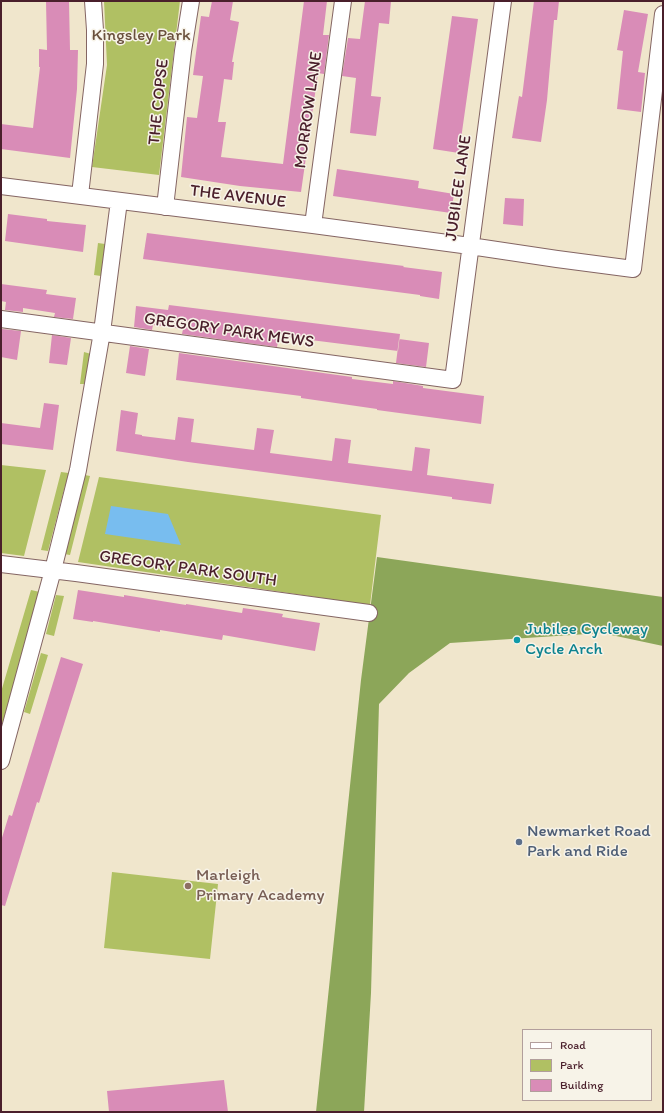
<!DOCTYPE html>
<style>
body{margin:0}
#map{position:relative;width:664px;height:1113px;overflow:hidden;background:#f0e6cc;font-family:Itim,sans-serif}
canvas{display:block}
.frame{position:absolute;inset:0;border:2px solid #4a1f2b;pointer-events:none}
.legend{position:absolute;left:522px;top:1029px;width:130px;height:72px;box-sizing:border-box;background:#f7f3e8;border:1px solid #b29e9c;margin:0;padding:5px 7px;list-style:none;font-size:12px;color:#4a1f2b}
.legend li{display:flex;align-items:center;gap:8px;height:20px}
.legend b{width:20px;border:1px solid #b29e9c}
</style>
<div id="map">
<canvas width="664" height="1113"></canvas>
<div class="frame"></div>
<ul class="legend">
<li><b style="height:5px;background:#fff"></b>Road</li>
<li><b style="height:11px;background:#b0c063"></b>Park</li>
<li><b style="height:11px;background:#d98cb7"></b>Building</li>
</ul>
</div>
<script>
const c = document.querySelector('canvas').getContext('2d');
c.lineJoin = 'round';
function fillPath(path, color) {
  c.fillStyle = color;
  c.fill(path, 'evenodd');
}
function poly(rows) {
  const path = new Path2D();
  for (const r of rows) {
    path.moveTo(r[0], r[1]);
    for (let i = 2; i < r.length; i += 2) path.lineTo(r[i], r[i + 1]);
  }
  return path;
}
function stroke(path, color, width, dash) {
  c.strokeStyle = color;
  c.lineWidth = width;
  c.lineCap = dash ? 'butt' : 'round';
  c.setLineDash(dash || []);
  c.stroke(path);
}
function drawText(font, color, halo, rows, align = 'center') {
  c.font = font + ' Itim,sans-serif';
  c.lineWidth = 3;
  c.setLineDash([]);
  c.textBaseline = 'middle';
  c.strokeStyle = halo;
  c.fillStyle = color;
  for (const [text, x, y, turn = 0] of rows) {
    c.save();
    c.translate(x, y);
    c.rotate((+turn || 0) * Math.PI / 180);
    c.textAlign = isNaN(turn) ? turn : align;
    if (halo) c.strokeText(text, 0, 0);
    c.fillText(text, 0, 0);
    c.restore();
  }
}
const green = poly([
 [104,1,180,1,159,175,92,167,107,65],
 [98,243,105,244,101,276,94,275],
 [84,352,91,354,87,384,80,384],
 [1,465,46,470,24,556,1,553],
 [61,472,76,474,65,486,48,551,41,550],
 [85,475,90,476,70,555,64,554],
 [99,477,381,515,370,605,78,562],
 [31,590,40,592,1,728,1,692],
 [56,595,64,596,54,636,46,634],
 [41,653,48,655,30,714,24,712],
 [112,872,218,884,210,959,104,948]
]);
const forest = poly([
 [377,557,663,597,663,646,602,633,450,643,409,673,379,704,371,993,364,1112,316,1112,361,680]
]);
const water = poly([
 [111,506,168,514,181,545,105,534]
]);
const building = poly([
 [46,1,69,1,70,50,78,50,77,89,70,158,1,149,1,124,33,128,40,67,39,67,39,49,47,50],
 [212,1,233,1,230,20,239,22,232,62,234,62,232,80,224,79,222,94,218,122,226,122,221,157,283,164,304,1,327,1,323,35,329,35,324,74,318,73,301,192,240,186,181,177,187,117,197,118,203,76,193,75,201,16,209,17],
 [365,1,391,1,389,24,379,23,371,96,381,97,376,136,350,133,356,78,342,76,348,38,360,39],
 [534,1,559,1,557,20,554,20,547,100,541,142,512,138,519,96,522,97],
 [624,10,648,14,638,72,645,73,641,112,617,109,623,51,617,50],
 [452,16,478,19,459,153,433,149],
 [337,169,419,181,418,188,454,194,451,213,333,196],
 [505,198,524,199,523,226,503,224],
 [8,214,47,219,47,221,86,225,83,252,5,241],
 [147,233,396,265,404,266,403,267,442,272,439,299,420,296,420,295,143,259],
 [1,284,47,290,46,294,76,298,73,319,54,317,55,313,23,308,23,312,5,310,6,302,1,301],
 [169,305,400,334,398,351,279,336,277,347,182,334,183,329,153,325,152,330,134,327,136,306,168,310],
 [2,329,21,331,17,360,1,357],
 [52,335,71,338,67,365,49,363],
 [399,339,429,343,426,367,396,363],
 [130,346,149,349,145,376,126,373],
 [179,353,352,377,352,379,393,384,393,381,423,386,423,388,484,396,481,424,377,410,377,409,301,398,301,396,176,380],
 [44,403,59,405,53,450,1,444,1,423,40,428],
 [121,410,138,413,135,434,142,435,142,436,175,440,178,417,194,419,191,442,254,450,257,428,274,430,270,453,332,461,335,438,351,440,348,463,412,471,415,447,430,449,427,475,494,484,491,504,452,499,452,497,188,462,116,451],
 [78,590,124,597,124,595,186,605,186,604,242,613,243,608,283,614,282,617,320,623,315,651,223,635,222,640,160,630,160,632,93,621,93,622,73,619],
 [61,657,83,664,39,803,37,802,5,906,1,905,1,841,9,815,12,816],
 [224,1080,228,1112,109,1112,107,1091]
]);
const street = poly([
 [1,186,313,225,470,246,557,259,633,269,663,14],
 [80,195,95,64,95,30,93,1],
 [165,207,183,51,191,1],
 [313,225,343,1],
 [1,319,453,380,503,1],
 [1,564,76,573,369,613],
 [1,761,53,570,78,470,102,332,119,201]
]);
const markers = [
 [517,640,4,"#0f9aa8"],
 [519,842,4,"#5c6f8a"],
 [188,886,4,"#8d6e63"]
];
const parkNames = [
 ["Kingsley Park",141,36]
];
const streetNames = [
 ["THE COPSE",159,102,-84],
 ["MORROW LANE",309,110,-82],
 ["JUBILEE LANE",459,188,-82],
 ["THE AVENUE",238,197,7],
 ["GREGORY PARK MEWS",229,331,8],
 ["GREGORY PARK SOUTH",188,569,8]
];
const cultureNames = [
 ["Jubilee Cycleway",525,630],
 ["Cycle Arch",525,650]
];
const serviceNames = [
 ["Newmarket Road",527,832],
 ["Park and Ride",527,852]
];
const educationNames = [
 ["Marleigh",196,876],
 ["Primary Academy",196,896]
];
fillPath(green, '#b0c063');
fillPath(forest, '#8ca659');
fillPath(water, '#78bdef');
fillPath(building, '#d98cb7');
stroke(street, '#846563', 18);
stroke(street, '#fff', 16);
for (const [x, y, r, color] of markers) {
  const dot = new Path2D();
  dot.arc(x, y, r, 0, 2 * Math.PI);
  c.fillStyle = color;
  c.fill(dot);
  stroke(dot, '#f7f3e8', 1.5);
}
drawText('17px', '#694f3c', '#f7f3e8', parkNames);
drawText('17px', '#4a1f2b', '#f7f3e8', streetNames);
drawText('17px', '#0d838f', '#f7f3e8', cultureNames, 'left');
drawText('17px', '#4e5e75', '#f7f3e8', serviceNames, 'left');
drawText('17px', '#785e54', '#f7f3e8', educationNames, 'left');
</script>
